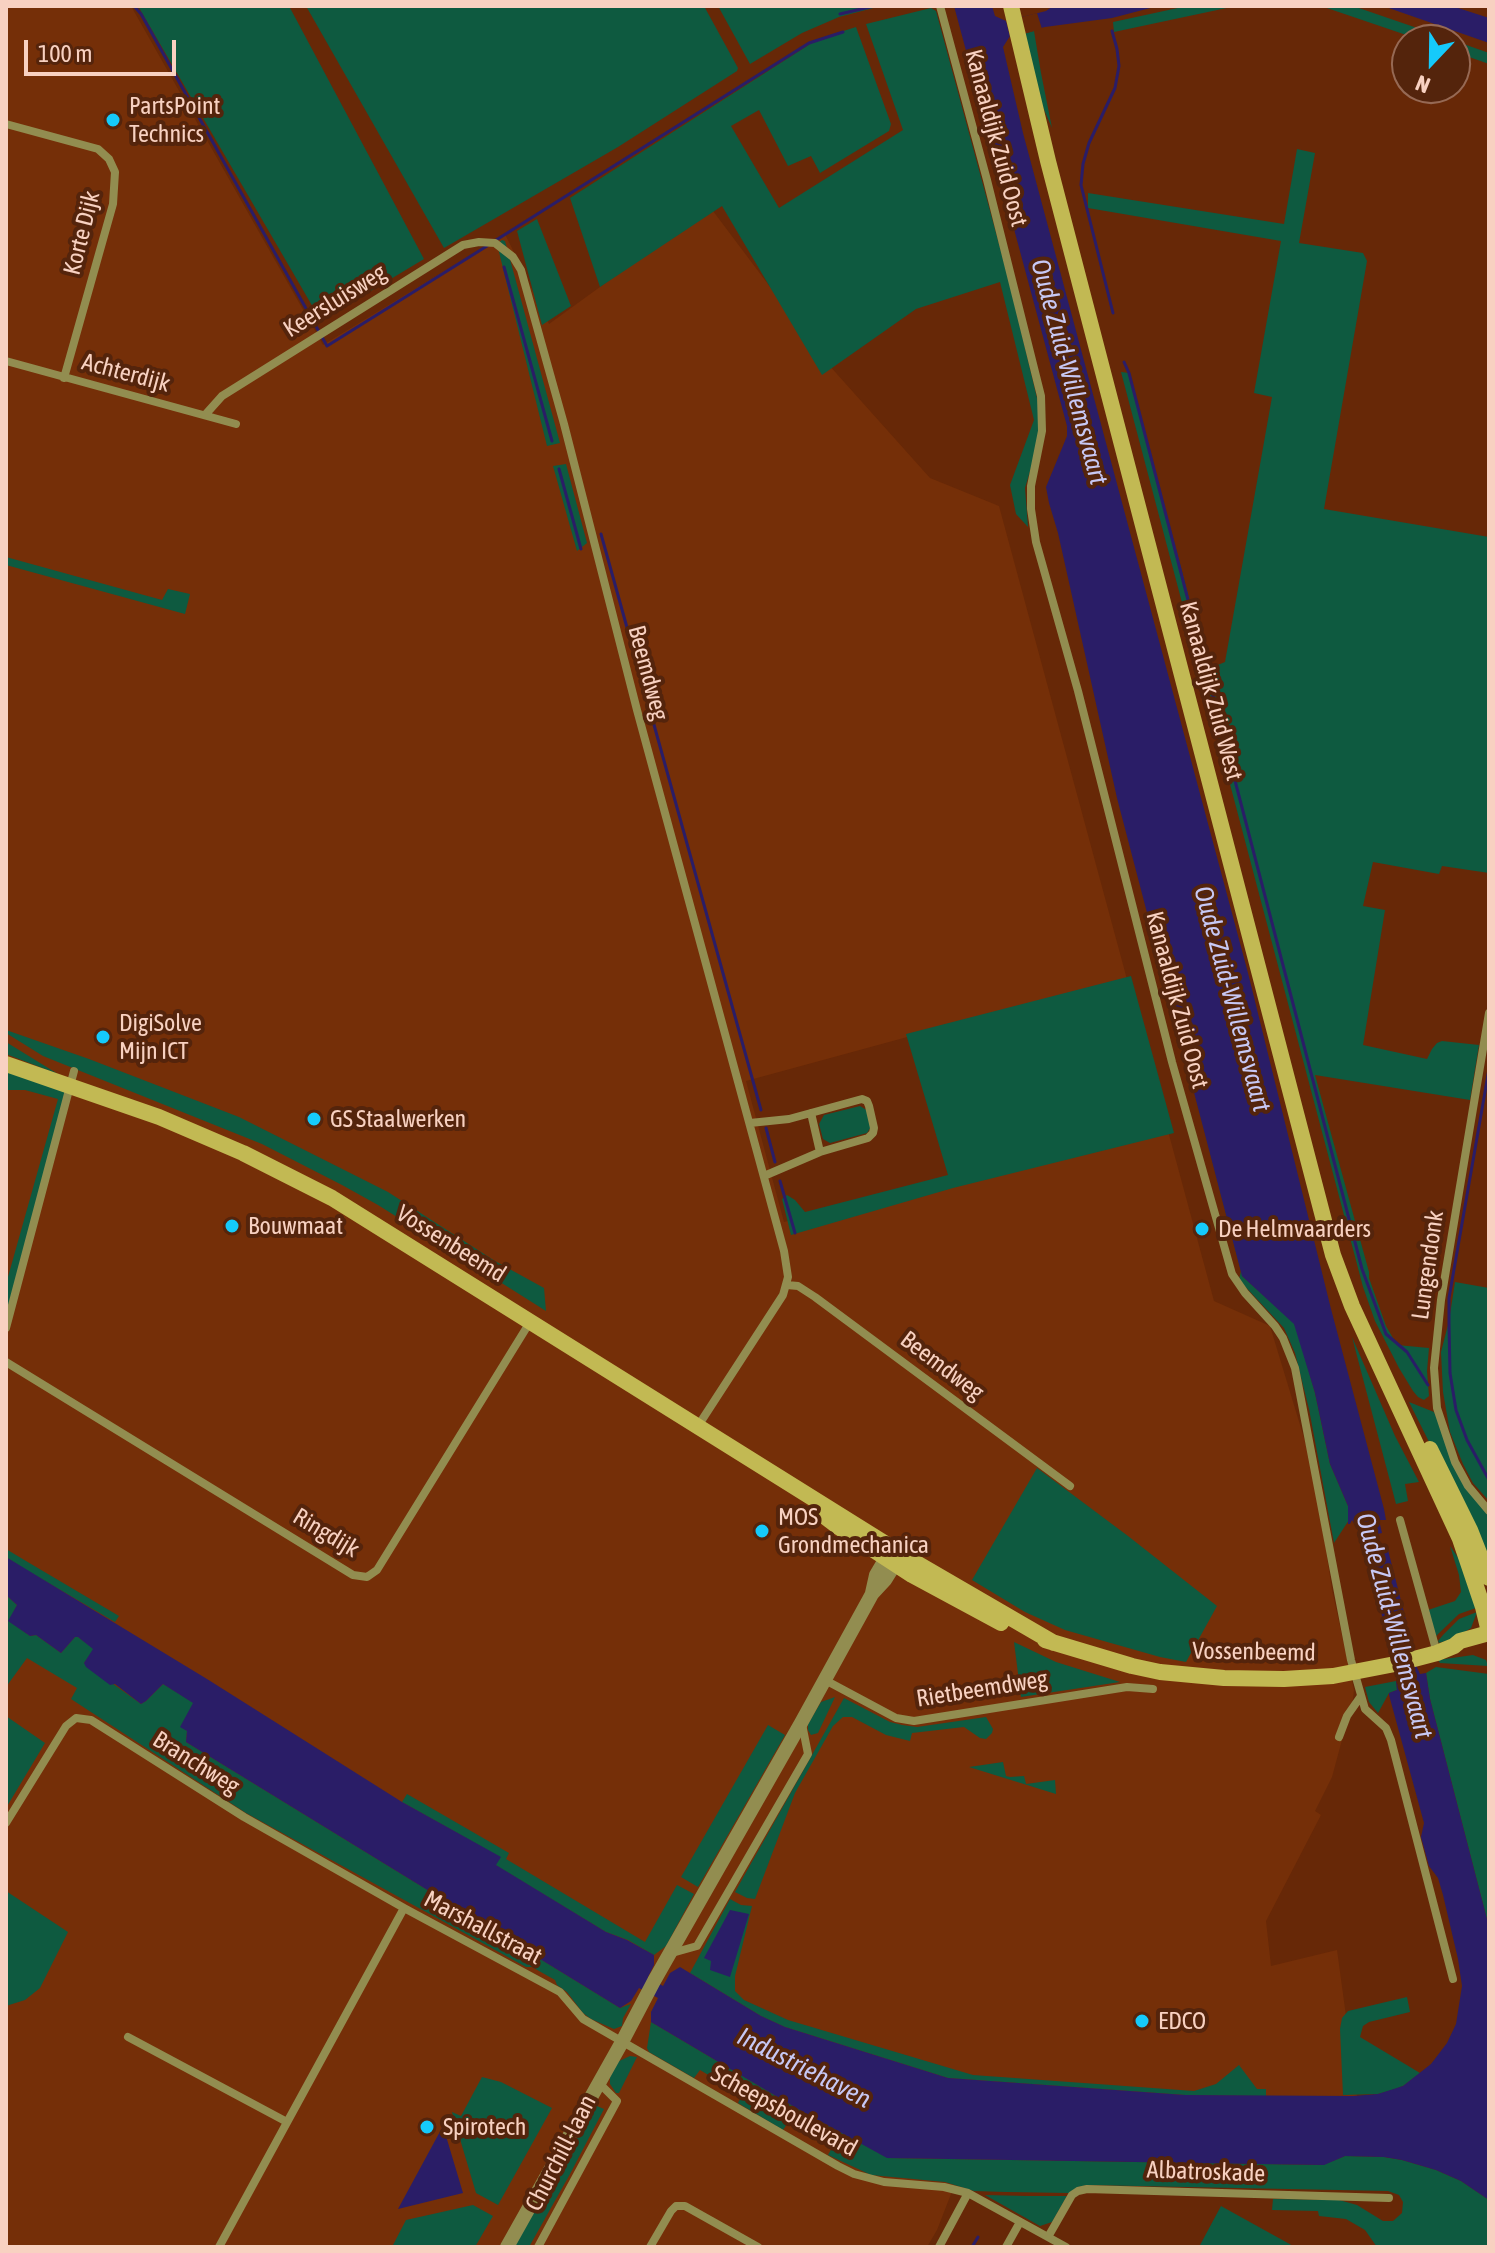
<!DOCTYPE html>
<style>
body{margin:0}
#map{position:relative;width:1495px;height:2253px;overflow:hidden;background:#672807;font-family:"Asap Condensed",sans-serif}
canvas{display:block}
.frame{position:absolute;inset:0;border:8px solid #f8d1c1;pointer-events:none}
.north{position:absolute;left:1391px;top:24px;width:80px;height:80px;box-sizing:border-box;background:#54240c;border:2px solid #966954;border-radius:50%;rotate:202deg;font-size:22px;font-weight:700;line-height:32px;text-align:center;color:#f8d1c1}
.north::after{content:'';display:block;margin:auto;width:28px;height:36px;background:#15cafb;clip-path:polygon(50% 0,100% 100%,50% 72%,0 100%)}
.scale{position:absolute;left:24px;top:40px;width:152px;height:36px;box-sizing:border-box;border:4px solid #f8d1c1;border-top:0;padding-left:10px;font-size:24px;line-height:28px;white-space:nowrap;color:#f8d1c1;-webkit-text-stroke:6px #54240c;paint-order:stroke}
</style>
<div id="map">
<canvas width="1495" height="2253"></canvas>
<div class="frame"></div>
<div class="north">N</div>
<div class="scale">100 m</div>
</div>
<script>
const c = document.querySelector('canvas').getContext('2d');
c.lineJoin = 'round';
function fillPath(path, color) {
  c.fillStyle = color;
  c.fill(path, 'evenodd');
}
function poly(rows) {
  const path = new Path2D();
  for (const r of rows) {
    path.moveTo(r[0], r[1]);
    for (let i = 2; i < r.length; i += 2) path.lineTo(r[i], r[i + 1]);
  }
  return path;
}
function stroke(path, color, width, dash) {
  c.strokeStyle = color;
  c.lineWidth = width;
  c.lineCap = dash ? 'butt' : 'round';
  c.setLineDash(dash || []);
  c.stroke(path);
}
function drawText(font, color, halo, rows, align = 'center') {
  c.font = font + ' "Asap Condensed",sans-serif';
  c.lineWidth = 8;
  c.setLineDash([]);
  c.textBaseline = 'middle';
  c.strokeStyle = halo;
  c.fillStyle = color;
  for (const [text, x, y, turn = 0] of rows) {
    c.save();
    c.translate(x, y);
    c.rotate((+turn || 0) * Math.PI / 180);
    c.textAlign = isNaN(turn) ? turn : align;
    if (halo) c.strokeText(text, 0, 0);
    c.fillText(text, 0, 0);
    c.restore();
  }
}
const built = poly([
 [6,6,131,6,323,345,505,234,549,324,710,207,828,364,930,478,999,506,1214,1301,1270,1326,1314,1471,1332,1590,1354,1690,1353,1699,1332,1777,1315,1811,1321,1815,1266,1921,1271,1966,1337,1950,1359,2111,958,2176,937,2230,927,2247,6,2247],
 [911,1036,955,1179,784,1222,746,1081]
]);
const green = poly([
 [138,6,289,6,424,259,321,321],
 [306,6,704,6,738,68,737,71,618,147,444,248],
 [718,6,881,6,839,17,802,33,750,64],
 [1187,6,1236,6,1114,32,1113,22],
 [1321,6,1353,6,1452,40,1421,40],
 [931,8,936,11,1009,281,1042,419,1040,438,1025,488,1028,527,1016,514,1010,485,1034,420,1000,282,916,309,822,375,722,206,600,287,570,198,818,39,856,27,891,124,889,131,820,173,811,156,788,166,759,110,731,126,779,208,903,130,866,24],
 [1034,31,1041,73,1052,128,1042,105,1024,34],
 [1455,41,1489,53,1489,64,1455,52],
 [1297,149,1315,153,1299,243,1363,253,1367,261,1324,509,1489,537,1489,873,1442,866,1439,874,1373,862,1363,906,1385,910,1363,1045,1427,1059,1432,1049,1437,1043,1442,1041,1479,1045,1470,1100,1315,1075,1369,1272,1369,1278,1386,1326,1397,1345,1429,1348,1427,1371,1429,1396,1424,1400,1418,1397,1413,1391,1399,1368,1375,1321,1363,1287,1121,372,1129,373,1208,669,1225,662,1272,397,1254,393,1281,241,1088,208,1088,193,1284,224],
 [537,219,571,306,542,325,517,231],
 [502,240,505,241,560,443,547,446,497,244],
 [566,464,587,543,577,551,553,466],
 [6,557,162,600,168,589,190,594,185,614,6,565],
 [1131,976,1174,1133,953,1188,791,1235,782,1199,787,1195,795,1200,805,1212,948,1175,906,1034],
 [6,1030,89,1059,239,1117,388,1192,495,1261,544,1288,546,1311,378,1205,342,1185,262,1144,43,1056,6,1033],
 [6,1042,58,1074,6,1054],
 [6,1068,65,1090,64,1102,6,1316,6,1284,58,1099,25,1090,6,1090],
 [1231,1084,1242,1276,1294,1323,1298,1333,1315,1393,1330,1464,1348,1506,1349,1520,1334,1543,1309,1409,1295,1353,1284,1328,1239,1280,1241,1271,1195,1094],
 [860,1106,868,1111,872,1125,867,1133,830,1143,823,1139,819,1124,824,1115],
 [1455,1282,1489,1288,1489,1501,1473,1483,1463,1464,1450,1432,1443,1392,1441,1352,1449,1321],
 [1352,1337,1395,1436,1419,1482,1405,1484,1408,1501,1396,1504],
 [1409,1402,1434,1412,1473,1496,1489,1516,1489,1561],
 [1037,1468,1128,1536,1217,1606,1186,1662,1160,1657,1065,1630,1025,1612,972,1580],
 [1450,1546,1459,1559,1476,1608,1459,1614,1436,1636,1428,1610,1455,1601,1461,1592,1459,1575],
 [6,1549,26,1561,119,1616,115,1622,23,1568,6,1557],
 [6,1595,17,1605,9,1621,30,1636,36,1635,61,1653,75,1637,78,1637,94,1649,84,1663,141,1704,146,1701,163,1684,194,1703,181,1726,187,1731,186,1742,620,2008,631,2004,623,2018,622,2026,614,2029,591,2019,583,2013,567,1992,557,1985,555,1980,532,1967,526,1967,246,1813,71,1699,77,1688,27,1658,6,1687],
 [1477,1612,1471,1628,1455,1638,1439,1643,1438,1641,1443,1635,1459,1619],
 [1014,1642,1056,1662,1120,1682,1021,1697],
 [1473,1655,1486,1660,1488,1666,1440,1663,1438,1660],
 [1436,1667,1489,1674,1489,1927,1430,1699,1426,1673],
 [1396,1681,1397,1690,1389,1693,1378,1713,1369,1702,1365,1687],
 [835,1697,818,1733,811,1735,808,1730,808,1724,821,1702],
 [844,1698,890,1722,902,1725,917,1727,986,1717,993,1729,992,1733,986,1739,980,1738,964,1727,912,1733,910,1741,886,1735,852,1717,843,1717,833,1726,795,1793,755,1899,747,1898,735,1892],
 [6,1716,45,1743,6,1808],
 [768,1725,785,1735,698,1887,681,1877],
 [1003,1762,1006,1776,1010,1777,1024,1776,1026,1784,1055,1780,1056,1794,969,1767],
 [407,1794,509,1853,506,1859,645,1942,677,1885,694,1894,666,1946,654,1955,628,1940,606,1932,497,1866,495,1864,500,1857,402,1802],
 [6,1891,68,1932,40,1988,25,2000,6,2006],
 [730,1899,741,1905,752,1906,735,1976,735,1991,744,2000,788,2020,973,2075,1194,2091,1216,2084,1239,2065,1257,2089,1266,2089,1266,2096,1185,2095,948,2078,785,2027,761,2016,690,1973],
 [1407,1997,1410,2012,1369,2022,1363,2026,1360,2037,1420,2073,1403,2086,1392,2090,1378,2094,1343,2095,1340,2029,1342,2018,1348,2011],
 [651,2022,798,2109,888,2158,1323,2165,1345,2156,1384,2157,1402,2160,1436,2170,1461,2181,1489,2200,1489,2247,1377,2247,1365,2230,1346,2219,1319,2216,1318,2211,1272,2210,1273,2199,1339,2200,1357,2205,1383,2221,1393,2221,1402,2213,1403,2202,1399,2195,1388,2191,1087,2185,1078,2187,1069,2193,1006,2192,974,2191,945,2182,871,2175,828,2155,833,2146,789,2121,783,2130,738,2103,742,2095,700,2070,694,2078,649,2052,647,2048],
 [630,2056,637,2057,619,2093,616,2093,610,2084,610,2071,615,2063],
 [482,2077,501,2082,552,2108,498,2205,476,2193,452,2112,461,2116],
 [592,2104,604,2109,570,2174,529,2247,514,2247],
 [985,2195,1027,2196,1067,2196,1052,2222,1040,2226],
 [473,2205,493,2216,475,2247,392,2247,406,2220],
 [1221,2206,1239,2216,1295,2247,1199,2247]
]);
const water = poly([
 [954,6,992,6,995,16,1006,21,1046,11,1053,6,1158,6,1112,18,1045,27,1010,36,1003,47,1023,133,1248,973,1331,1309,1384,1509,1386,1520,1379,1520,1382,1533,1378,1534,1382,1552,1388,1550,1407,1624,1402,1626,1406,1643,1420,1674,1426,1673,1430,1699,1489,1927,1489,2200,1461,2181,1436,2170,1402,2160,1384,2157,1345,2156,1324,2165,887,2158,798,2109,651,2022,651,2012,658,1998,639,1988,631,2001,620,2008,186,1742,187,1731,180,1727,193,1703,163,1684,146,1701,141,1704,115,1684,110,1685,86,1667,84,1663,93,1649,78,1637,75,1637,61,1653,36,1635,30,1636,8,1621,17,1605,6,1595,6,1557,207,1679,402,1802,501,1857,496,1865,606,1932,627,1940,654,1955,654,1965,648,1977,663,1986,670,1973,680,1967,761,2016,785,2027,948,2078,1185,2095,1353,2096,1378,2094,1403,2086,1431,2064,1447,2043,1456,2024,1462,1986,1458,1959,1443,1895,1438,1878,1429,1866,1421,1837,1424,1823,1389,1695,1389,1693,1397,1690,1396,1681,1400,1680,1396,1646,1392,1628,1385,1628,1367,1556,1372,1554,1368,1537,1363,1538,1352,1520,1350,1524,1348,1524,1348,1506,1330,1464,1315,1393,1294,1324,1242,1276,1117,798,1058,533,1049,503,1046,487,1067,436,1067,426],
 [1383,6,1452,6,1489,18,1489,43],
 [730,1910,749,1914,730,1977,710,1970,711,1961,704,1958],
 [443,2126,463,2193,398,2209]
]);
const pier = poly([
 [1037,13,1042,29,1010,37,1006,21]
]);
const stream = poly([
 [134,6,141,14,327,346,487,246],
 [840,14,874,6],
 [1112,31,1117,49,1119,66,1115,88,1089,143,1083,164,1081,185,1113,313],
 [493,242,809,43,843,32],
 [504,267,552,441],
 [1124,362,1129,373,1362,1269,1386,1334,1407,1352,1428,1385],
 [559,469,581,549],
 [601,534,761,1110],
 [1489,1069,1449,1298,1449,1324,1450,1373,1456,1410,1467,1440,1489,1480],
 [766,1128,775,1162],
 [780,1181,795,1233],
 [972,2247,978,2237]
]);
const minor = poly([
 [940,6,987,180,1041,396,1042,431,1031,486,1031,509,1036,542,1078,691,1172,1062,1232,1274,1245,1293,1275,1326,1283,1338,1295,1368,1351,1660,1365,1709,1386,1728,1391,1740,1453,1979],
 [6,124,98,149,109,159,115,172,113,204,64,378],
 [6,361,236,424],
 [205,415,222,396,463,245,479,242,495,243,513,257,521,270,564,424,637,710,784,1251,788,1277,783,1295,698,1426],
 [1489,1013,1441,1300,1434,1368,1437,1408,1455,1462,1468,1486,1489,1511],
 [811,1113,820,1152],
 [750,1123,789,1119,862,1099,867,1101,869,1106,874,1128,873,1133,868,1138,820,1152,764,1176],
 [787,1285,798,1286,815,1297,1070,1486],
 [6,1328,74,1071],
 [6,1362,353,1575,367,1577,377,1570,530,1322],
 [1400,1520,1437,1653],
 [825,1680,896,1718,914,1721,1127,1687,1153,1689],
 [1339,1737,1347,1716,1361,1696],
 [6,1823,66,1726,76,1718,91,1720,244,1817,404,1908],
 [672,1953,697,1946,808,1754,802,1724],
 [128,2037,287,2122],
 [1048,2237,1072,2195,1078,2191,1087,2189,1389,2198],
 [219,2247,404,1908,560,1992,583,2019,838,2166,854,2174,884,2182,944,2187,968,2193,1066,2247],
 [538,2247,617,2101,598,2082],
 [650,2247,671,2211,676,2206,685,2206,758,2247],
 [939,2247,968,2193],
 [1006,2247,1020,2222]
]);
const tertiary = poly([
 [872,1593,876,1575,886,1558,894,1553],
 [507,2247,622,2042,654,1981,801,1723,872,1594,885,1580,895,1564,897,1554]
]);
const secondary = poly([
 [1011,6,1048,161,1333,1255,1352,1306,1460,1539,1483,1607,1489,1632],
 [6,1064,159,1117,243,1153,332,1198,918,1564,1054,1643],
 [1430,1449,1470,1530,1489,1578],
 [816,1510,837,1526,912,1575,1001,1623],
 [1045,1640,1132,1666,1160,1672,1224,1678,1284,1679,1333,1676,1395,1664,1437,1653,1454,1646,1460,1641,1489,1633]
]);
const markers = [
 [113,120,8,"#15cafb"],
 [103,1037,8,"#15cafb"],
 [314,1119,8,"#15cafb"],
 [232,1226,8,"#15cafb"],
 [1202,1229,8,"#15cafb"],
 [762,1531,8,"#15cafb"],
 [1142,2021,8,"#15cafb"],
 [427,2127,8,"#15cafb"]
];
const poiNames = [
 ["PartsPoint",129,106],
 ["Technics",129,134],
 ["DigiSolve",119,1023],
 ["Mijn ICT",119,1051],
 ["GS Staalwerken",330,1119],
 ["Bouwmaat",248,1226],
 ["De Helmvaarders",1218,1229],
 ["MOS",778,1517],
 ["Grondmechanica",778,1545],
 ["EDCO",1158,2021],
 ["Spirotech",443,2127]
];
const streetNames = [
 ["Kanaaldijk Zuid Oost",996,138,75],
 ["Korte Dijk",82,233,-76],
 ["Keersluisweg",335,301,-32],
 ["Achterdijk",126,373,15],
 ["Beemdweg",648,673,75],
 ["Kanaaldijk Zuid West",1211,691,75],
 ["Kanaaldijk Zuid Oost",1177,1000,75],
 ["Vossenbeemd",451,1244,32],
 ["Lungendonk",1428,1265,-82],
 ["Beemdweg",942,1366,37],
 ["Ringdijk",326,1533,31],
 ["Vossenbeemd",1254,1652,1],
 ["Rietbeemdweg",982,1689,-9],
 ["Branchweg",196,1763,32],
 ["Marshallstraat",483,1928,28],
 ["Scheepsboulevard",784,2111,29],
 ["Churchill-laan",561,2153,-63],
 ["Albatroskade",1206,2172,2]
];
const waterNames = [
 ["Oude Zuid-Willemsvaart",1069,372,75],
 ["Oude Zuid-Willemsvaart",1232,999,75],
 ["Oude Zuid-Willemsvaart",1394,1626,75],
 ["Industriehaven",804,2068,27]
];
fillPath(built, '#752f08');
fillPath(green, '#0e5a40');
fillPath(water, '#2a1d67');
fillPath(pier, '#672807');
stroke(stream, '#2a1d67', 3);
stroke(minor, '#928d50', 8);
stroke(tertiary, '#928d50', 14);
stroke(secondary, '#c2b953', 16);
for (const [x, y, r, color] of markers) {
  const dot = new Path2D();
  dot.arc(x, y, r, 0, 2 * Math.PI);
  c.fillStyle = color;
  c.fill(dot);
  stroke(dot, '#54240c', 3);
}
drawText('24px', '#f8d1c1', '#54240c', poiNames, 'left');
drawText('24px', '#f8d1c1', '#54240c', streetNames);
drawText('italic 26px', '#c7c8f4', '#54240c', waterNames);
</script>
